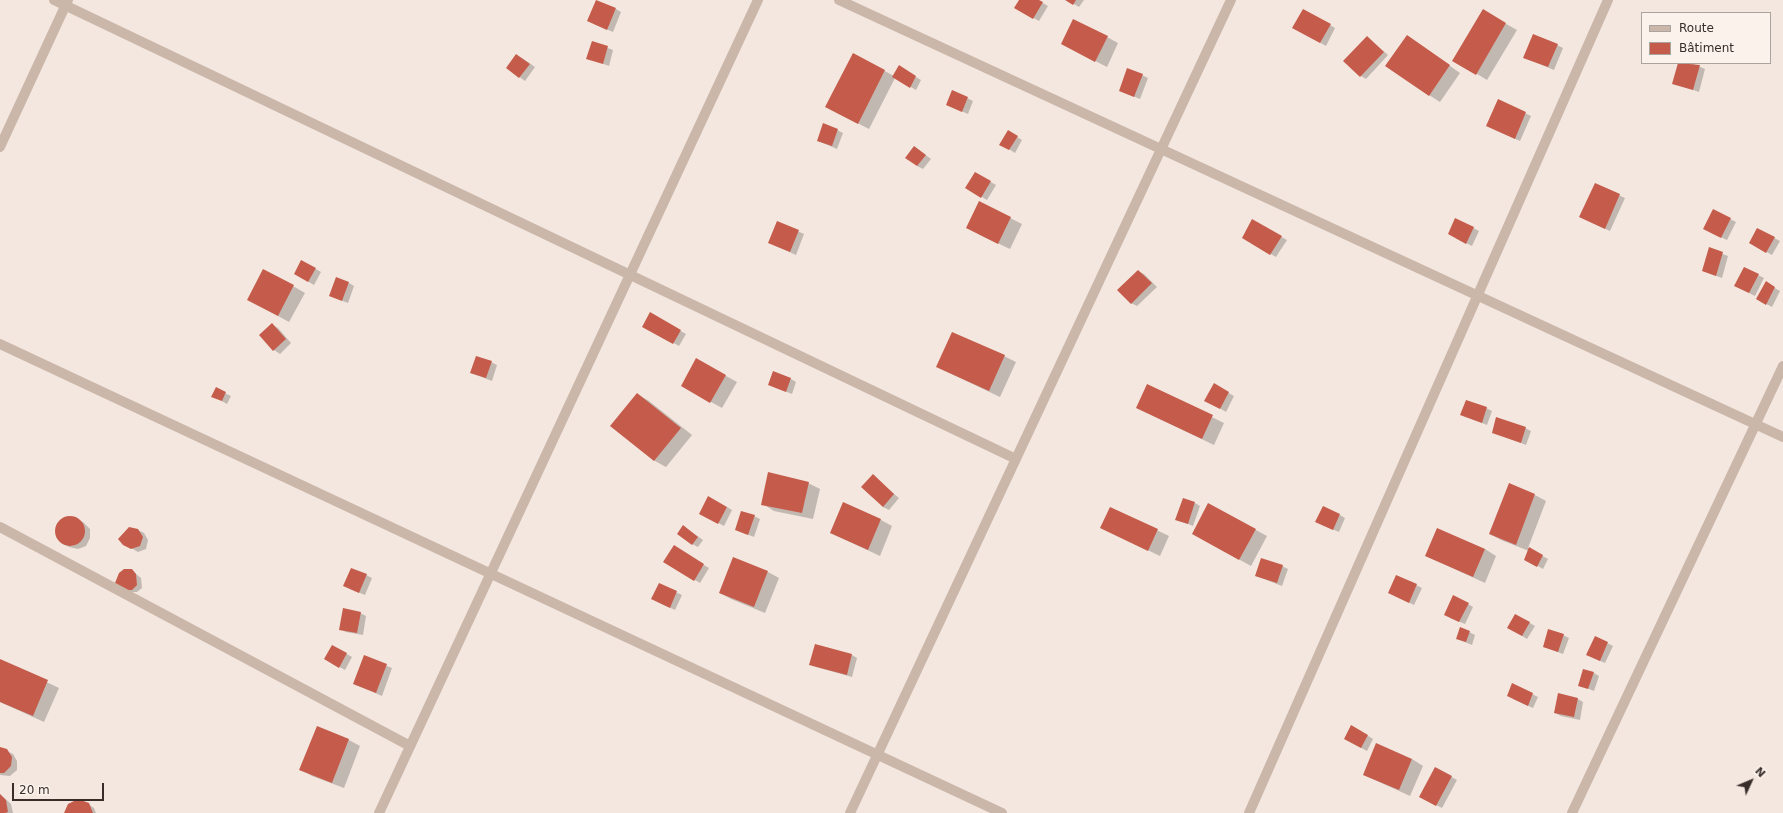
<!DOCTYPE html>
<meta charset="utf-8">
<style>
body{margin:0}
#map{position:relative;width:1783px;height:813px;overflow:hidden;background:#f3e7df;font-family:"DejaVu Sans",sans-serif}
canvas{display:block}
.legend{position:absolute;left:1641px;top:12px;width:130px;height:52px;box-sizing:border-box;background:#faf2eb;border:1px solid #ada39e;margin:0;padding:5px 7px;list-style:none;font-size:12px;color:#392d2a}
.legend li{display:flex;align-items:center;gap:8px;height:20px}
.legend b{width:20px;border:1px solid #ada39e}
.north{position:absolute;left:1731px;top:761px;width:40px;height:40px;-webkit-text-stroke:3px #faf2eb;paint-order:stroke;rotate:46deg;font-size:11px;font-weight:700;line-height:16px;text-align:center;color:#392d2a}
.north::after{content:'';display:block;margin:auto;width:14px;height:18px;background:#392d2a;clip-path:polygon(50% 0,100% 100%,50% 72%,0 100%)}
.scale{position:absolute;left:12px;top:783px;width:92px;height:18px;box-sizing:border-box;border:2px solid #392d2a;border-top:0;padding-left:5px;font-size:12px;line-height:14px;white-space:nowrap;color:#392d2a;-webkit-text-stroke:3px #faf2eb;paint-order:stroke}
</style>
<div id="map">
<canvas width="1783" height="813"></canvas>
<ul class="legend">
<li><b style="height:5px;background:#cbb6aa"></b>Route</li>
<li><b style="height:11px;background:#c55c4b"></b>Bâtiment</li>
</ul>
<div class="north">N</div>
<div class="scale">20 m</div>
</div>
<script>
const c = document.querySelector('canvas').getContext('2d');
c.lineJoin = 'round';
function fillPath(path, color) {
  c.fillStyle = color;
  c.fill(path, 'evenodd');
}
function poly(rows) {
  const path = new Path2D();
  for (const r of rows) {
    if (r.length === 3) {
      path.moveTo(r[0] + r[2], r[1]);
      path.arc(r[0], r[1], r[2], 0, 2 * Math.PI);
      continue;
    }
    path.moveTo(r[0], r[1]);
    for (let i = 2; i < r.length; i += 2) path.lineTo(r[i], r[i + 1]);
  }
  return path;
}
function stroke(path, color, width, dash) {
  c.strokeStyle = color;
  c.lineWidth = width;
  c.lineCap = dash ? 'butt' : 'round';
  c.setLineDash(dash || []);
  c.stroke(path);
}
const shadow = poly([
 [1020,0,1038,0,1048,6,1039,21,1016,8],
 [1067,0,1084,0,1079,7],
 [616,9,621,12,613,32,594,24],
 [1304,10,1335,28,1326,46,1294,28],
 [1483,11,1517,30,1487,80,1454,60],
 [1107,37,1118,43,1107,67,1062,44],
 [1367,37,1388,55,1366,79,1361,76],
 [592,42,613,50,609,66,587,58],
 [1418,43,1460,73,1440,102,1429,95],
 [1557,45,1563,48,1554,70,1530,60],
 [853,54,894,76,899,67,921,80,916,90,895,78,869,129,838,113],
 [522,58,535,67,525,81,507,68],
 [1679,63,1691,63,1705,69,1699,92,1673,83],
 [1142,75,1148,78,1140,99,1120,91],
 [967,98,973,101,968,114,947,105],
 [1498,100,1531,116,1520,141,1493,129],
 [837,130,843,133,837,149,818,141],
 [1014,135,1022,140,1015,153,1001,144],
 [915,147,931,159,923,169,917,166],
 [975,173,996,185,987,200,967,188],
 [1595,184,1625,198,1610,231,1586,220],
 [980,203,1022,224,1010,249,978,234],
 [1714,211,1736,222,1727,240,1710,232],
 [1456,219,1479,231,1472,246,1454,237],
 [1253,221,1287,240,1276,257,1243,238],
 [777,222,804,234,796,255,769,243],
 [1757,229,1780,241,1772,255,1750,243],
 [1709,249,1728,256,1722,278,1703,271],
 [302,261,321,272,314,285,295,274],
 [1138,271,1144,274,1157,287,1137,306,1131,303],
 [1758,275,1764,278,1755,296,1741,289],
 [349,283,354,286,348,303,330,296],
 [1766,283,1780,291,1772,307,1757,299],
 [293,286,305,293,289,322,260,306],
 [650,314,686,334,679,346,643,326],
 [272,325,278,328,291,343,280,354,274,350,261,335],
 [1004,356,1016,362,1000,397,937,367],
 [697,360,737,382,722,408,682,386],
 [491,362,497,365,492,381,471,373],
 [791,379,796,382,792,394,774,387],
 [1214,385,1234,396,1226,412,1206,400],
 [1148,386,1224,423,1214,445,1137,408],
 [216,389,231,396,227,404,218,399],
 [637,394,649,401,692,435,666,467,655,461,612,426],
 [1486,408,1492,411,1487,425,1461,415],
 [1525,428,1531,431,1526,445,1493,432],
 [873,476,899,498,889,510,883,507],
 [808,483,820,489,813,519,774,511,763,504],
 [1535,495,1546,501,1528,548,1548,559,1543,569,1531,562,1529,551,1501,540,1490,534],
 [1195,503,1200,506,1193,526,1176,519],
 [1208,504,1267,536,1251,566,1204,540],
 [727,507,732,510,724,526,700,513],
 [1111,508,1169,536,1160,556,1101,528],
 [1340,515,1345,518,1339,532,1322,525],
 [68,516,83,522,90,529,90,538,86,546,78,549,69,547,63,544,57,537,56,528,60,520],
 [754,516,760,519,754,537,741,532],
 [881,520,892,526,880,556,831,533],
 [1437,529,1485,549,1496,556,1485,583,1426,556],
 [138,530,144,533,148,540,146,549,138,552,124,544],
 [689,530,703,540,698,547,692,544],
 [674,547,709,568,700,583,665,562],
 [1282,566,1288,569,1282,586,1256,576],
 [131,570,141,578,142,588,137,592,130,592,124,589],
 [768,572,779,578,765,613,731,599,720,593],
 [366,575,372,578,365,595,350,589],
 [659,584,682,595,675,610,658,602],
 [1416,585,1422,588,1414,605,1389,593],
 [1468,604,1473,607,1465,624,1450,618],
 [360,613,366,616,363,635,346,632,340,629],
 [1516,615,1535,626,1527,639,1509,628],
 [1461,628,1475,635,1472,645,1457,639],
 [1563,635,1569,638,1563,654,1544,647],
 [1595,637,1613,646,1605,663,1593,658],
 [333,646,352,657,345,670,325,659],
 [852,655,857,658,852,677,816,667,810,664],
 [364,657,392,668,382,696,354,684],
 [0,660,59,688,44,722,0,702],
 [1594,673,1599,676,1594,691,1579,685],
 [1513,684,1538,697,1533,708,1513,699],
 [1578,699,1583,702,1580,720,1561,716,1555,713],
 [1352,726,1373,739,1367,751,1345,739],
 [317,727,349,740,360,746,344,788,312,776,300,769],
 [0,748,13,754,17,761,17,770,10,776,0,775],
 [1412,759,1423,766,1410,796,1364,775],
 [1435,768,1457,780,1442,808,1426,800],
 [0,794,11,804,13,813,0,813],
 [88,804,94,808,96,813,65,813]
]);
const building = poly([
 [596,0,616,8,607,30,587,21],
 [1019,0,1039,0,1043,2,1033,19,1014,8],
 [1065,0,1076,0,1073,5],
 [1303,9,1331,24,1320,43,1292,28],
 [1483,9,1506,23,1476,75,1452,61],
 [1073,19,1108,36,1095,62,1061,44],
 [1533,34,1558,44,1548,67,1523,58],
 [1407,35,1450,65,1429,96,1385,66],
 [1367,36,1384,52,1360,77,1343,61],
 [592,41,608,46,603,64,586,59],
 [853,53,885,70,858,124,825,107],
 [516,54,530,64,519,78,506,68],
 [1678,63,1700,65,1693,90,1672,84],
 [899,65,916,76,910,88,892,77],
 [1127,68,1143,74,1134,97,1119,91],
 [952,90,968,97,962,112,946,105],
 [1498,99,1526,112,1515,139,1486,126],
 [823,123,838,129,832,146,817,141],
 [1008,130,1018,136,1009,150,999,145],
 [914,146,926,155,917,166,905,158],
 [975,172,991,181,981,198,965,188],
 [1595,183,1620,194,1605,229,1579,217],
 [979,201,1011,217,998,244,966,228],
 [1713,209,1731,218,1721,238,1703,229],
 [1455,218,1474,227,1466,244,1448,234],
 [1252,219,1282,236,1270,255,1242,238],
 [777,221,799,230,790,252,768,243],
 [1757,228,1775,237,1766,253,1749,243],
 [1709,247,1723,252,1716,276,1702,271],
 [301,260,316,268,308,282,294,274],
 [1744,267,1759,274,1749,293,1734,286],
 [263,269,294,285,278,316,247,300],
 [1138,270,1152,283,1131,304,1117,290],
 [336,277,349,282,342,301,329,296],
 [1766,281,1775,287,1766,305,1756,299],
 [650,312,681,330,673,344,642,327],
 [272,323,286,339,273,351,259,335],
 [952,332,1005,355,989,391,936,367],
 [476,356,492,361,486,378,470,373],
 [696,358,726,375,710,403,681,386],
 [773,371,791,378,786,392,768,385],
 [1214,383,1229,392,1220,409,1204,401],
 [1147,384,1213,415,1202,439,1136,408],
 [216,387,226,392,222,401,211,397],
 [637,393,681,428,654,461,610,426],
 [1466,400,1487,407,1482,423,1460,415],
 [1496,417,1526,427,1521,443,1492,433],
 [768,472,809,482,802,513,761,505],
 [873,474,894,494,883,507,861,487],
 [1509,483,1535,494,1516,545,1489,534],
 [708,496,727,507,718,524,699,514],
 [1183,498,1195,502,1188,524,1175,520],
 [843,502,881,519,868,550,830,533],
 [1208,503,1256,529,1239,560,1192,534],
 [1323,506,1340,514,1333,530,1315,522],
 [1110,507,1158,529,1148,551,1100,528],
 [741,511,755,515,748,535,735,530],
 [70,531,15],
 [683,525,698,537,692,545,677,534],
 [129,527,138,529,143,537,140,546,131,549,123,545,118,539],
 [1437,528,1485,549,1473,577,1425,556],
 [674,545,704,564,694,581,663,562],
 [1529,547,1543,555,1537,567,1524,560],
 [733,557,768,571,754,607,719,593],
 [1261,558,1283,565,1277,583,1255,576],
 [351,568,367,574,359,593,343,586],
 [124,569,132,569,136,574,137,585,132,590,123,590,115,583,119,573],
 [1396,575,1417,584,1409,603,1388,593],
 [659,583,677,591,670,608,651,599],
 [1453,595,1469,603,1459,622,1444,615],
 [343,608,361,612,357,633,339,630],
 [1515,614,1530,622,1522,636,1507,628],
 [1460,627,1470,631,1466,642,1456,639],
 [1548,629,1564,634,1558,652,1543,647],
 [1595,636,1608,642,1600,661,1586,655],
 [815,644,852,654,847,675,809,665],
 [332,645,347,653,339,668,324,659],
 [364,655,387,664,376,693,353,684],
 [0,659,48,680,33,716,0,702],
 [1583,669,1594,672,1588,689,1578,686],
 [1512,683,1533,693,1528,706,1507,696],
 [1558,693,1578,698,1574,717,1554,713],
 [1351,725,1368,735,1361,748,1344,739],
 [317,726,349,739,332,783,299,770],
 [1376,743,1412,759,1399,790,1363,775],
 [0,747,7,749,12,757,11,766,4,773,0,773],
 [1435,767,1452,776,1436,806,1419,797],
 [0,794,6,800,8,812,5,813,0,813],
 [78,799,89,803,93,813,64,813,68,804]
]);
const minor = poly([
 [54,0,1016,459],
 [839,0,1783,437],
 [0,147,68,0],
 [0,344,1002,813],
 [0,527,410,746],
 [379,813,758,0],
 [850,813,1231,0],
 [1249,813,1608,0],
 [1572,813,1783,366]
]);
fillPath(shadow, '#0003');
fillPath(building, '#c55c4b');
stroke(minor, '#cbb6aa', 10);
</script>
